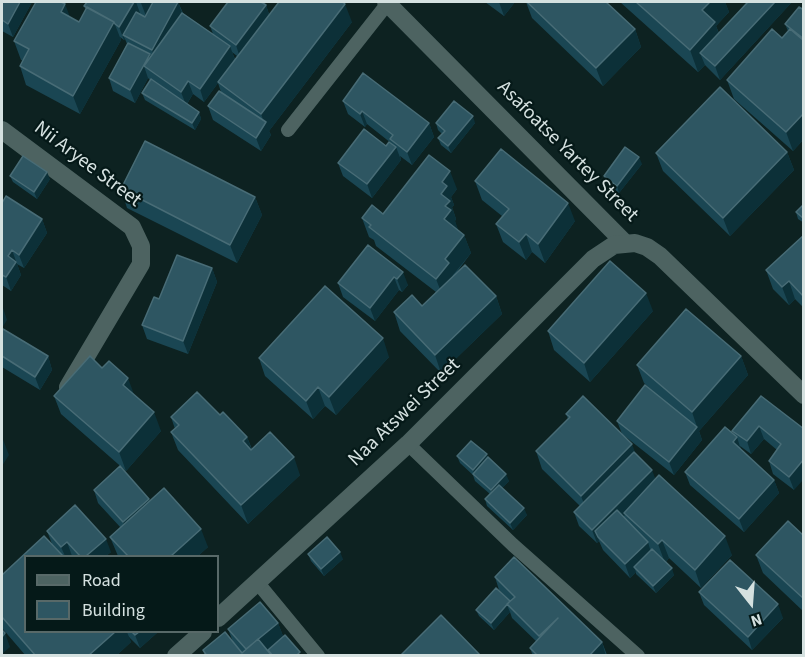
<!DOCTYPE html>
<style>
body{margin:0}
#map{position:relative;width:805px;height:657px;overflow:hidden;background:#0d2221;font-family:"Source Sans 3",sans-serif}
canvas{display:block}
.frame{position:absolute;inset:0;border:3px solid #d5e1e0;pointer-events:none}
.legend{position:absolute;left:24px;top:555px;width:195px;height:78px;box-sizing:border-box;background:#051918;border:2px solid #586968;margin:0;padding:8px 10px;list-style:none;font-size:18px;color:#d5e1e0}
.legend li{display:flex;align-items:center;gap:12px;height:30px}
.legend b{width:30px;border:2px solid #586968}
.north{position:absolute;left:721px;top:573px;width:60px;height:60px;-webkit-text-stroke:4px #051918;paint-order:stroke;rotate:163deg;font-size:16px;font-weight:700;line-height:24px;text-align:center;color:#d5e1e0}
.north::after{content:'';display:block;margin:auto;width:21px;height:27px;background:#d5e1e0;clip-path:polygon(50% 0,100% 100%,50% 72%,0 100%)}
</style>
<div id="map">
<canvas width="805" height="657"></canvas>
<div class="frame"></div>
<ul class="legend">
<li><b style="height:8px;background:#4d6361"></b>Road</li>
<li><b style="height:16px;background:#2e5662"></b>Building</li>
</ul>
<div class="north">N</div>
</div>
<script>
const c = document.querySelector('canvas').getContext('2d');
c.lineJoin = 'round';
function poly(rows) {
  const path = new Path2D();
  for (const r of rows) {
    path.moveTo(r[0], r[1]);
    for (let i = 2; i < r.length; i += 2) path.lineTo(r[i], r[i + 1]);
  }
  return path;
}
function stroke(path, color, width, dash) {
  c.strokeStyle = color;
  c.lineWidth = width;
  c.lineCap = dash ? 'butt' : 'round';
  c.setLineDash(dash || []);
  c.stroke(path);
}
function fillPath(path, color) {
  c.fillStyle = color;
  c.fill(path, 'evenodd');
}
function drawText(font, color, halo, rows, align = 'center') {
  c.font = font + ' "Source Sans 3",sans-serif';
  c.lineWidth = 4.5;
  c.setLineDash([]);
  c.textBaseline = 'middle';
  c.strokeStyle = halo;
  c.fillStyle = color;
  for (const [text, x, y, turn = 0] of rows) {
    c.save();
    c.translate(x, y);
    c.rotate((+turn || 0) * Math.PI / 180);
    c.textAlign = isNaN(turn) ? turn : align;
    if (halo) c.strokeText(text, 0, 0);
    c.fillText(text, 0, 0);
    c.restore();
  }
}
const lane = poly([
 [288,130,388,3],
 [408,444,513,545,638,656],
 [257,582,318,656]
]);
const street = poly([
 [386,2,624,242],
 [2,130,132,227,141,246,141,264,68,387]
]);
const secondary = poly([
 [218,618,408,444,593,259,614,245,635,243,647,247,660,256,804,395],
 [176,656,203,632]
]);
const wall = poly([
 [2,2,32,2,13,37,2,31],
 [87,2,178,2,183,13,213,34,210,26,266,5,269,14,352,22,269,131,271,135,261,151,213,120,208,106,221,92,218,83,204,102,193,94,187,104,199,112,201,119,195,130,145,100,142,93,150,80,148,78,135,103,113,91,109,78,127,44,125,39,124,40,120,37,121,40,80,114,26,85,20,66,23,61,21,60,14,41,79,22,86,10,84,6],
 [232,52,237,56,235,59],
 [485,2,515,2,504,16],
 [526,2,606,2,635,29,641,47,603,86,532,18],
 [620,2,725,2,729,12,716,26,719,33,746,3,745,2,792,2,720,80,705,65,698,72],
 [804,10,804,139,793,151,734,99,727,80,782,38,788,31,785,24],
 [343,101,429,123,434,137,412,165,400,156,401,160,372,198,343,176,338,163,386,146,391,143,367,124,365,127,348,114],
 [436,123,475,123,451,153,441,145,438,138,442,134,438,130],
 [787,152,794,170,730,236,663,171,656,153],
 [642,164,619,193,606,183,604,176],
 [10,176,50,179,37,199,13,182],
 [475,181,575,221,545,263,532,252,526,260,503,242,496,224,502,216,482,200],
 [121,189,255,197,262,215,237,263,127,208],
 [457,189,451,197,454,205,452,207,456,219,455,221,457,229,464,235,471,253,454,276,496,296,502,314,441,373,400,331,394,312,422,306,436,292,376,246,374,240,369,237,362,218,383,214],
 [2,203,42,219,47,233,24,268,17,264,21,275,11,291,2,285],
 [804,204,804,223,798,219,796,212],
 [804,235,804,308,795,299,789,305,773,289,766,270],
 [368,245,408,285,402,292,399,290,375,321,343,297,338,283],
 [212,268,217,282,188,354,147,339,142,325,159,299],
 [653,311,590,382,554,350,548,331],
 [2,331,48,356,52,370,40,390,2,367],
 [741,356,748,375,699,431,702,440,674,475,622,434,617,421,655,393,644,383,637,365],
 [389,357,336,415,325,406,313,419,265,376,259,358],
 [134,395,161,431,126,471,61,414,54,396],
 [761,396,804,429,794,490,773,474,769,461,777,450,764,439,751,454,740,446,741,450,774,480,779,493,744,532,690,485,685,472,734,435,732,431],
 [566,414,636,454,655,480,732,555,701,588,669,558,666,562,674,575,656,593,636,574,636,572,630,578,603,550,599,541,597,543,579,526,574,512,580,506,542,469,536,451,568,419],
 [220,415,247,437,252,449,300,475,248,524,178,450,171,432,175,429,171,417],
 [457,456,488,458,509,481,502,488,527,515,513,530,487,506,485,499,490,494,475,481,473,475,460,463],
 [94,490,149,501,208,547,198,556,118,556,110,537,121,528,98,503],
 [47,531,111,552,106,556,63,556,52,544],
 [804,536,804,612,763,573,756,555],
 [308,554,343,559,324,576,311,561],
 [2,575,26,632,158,632,140,648,128,636,131,642,116,656,26,656,2,628],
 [495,577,602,642,607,655,533,656,530,648,537,642,512,618,510,612,494,630,479,616,476,610,510,601,499,590],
 [699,592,783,618,752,650,704,605],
 [278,623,283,636,267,650,301,656,205,656,203,650,233,642,228,629]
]);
const shadedWall = poly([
 [20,2,32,2,13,37,8,24],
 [134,2,136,2,140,13,126,36,123,35,125,39,124,40,119,27],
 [142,2,153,2,146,16,141,3],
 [178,2,183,15,156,63,152,50],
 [499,2,515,2,504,16],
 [710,2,725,2,729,12,716,26,723,45,700,53,705,65,698,72,690,50,702,10],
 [775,2,792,2,720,80,715,66],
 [65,4,72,22,61,12],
 [345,4,352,22,269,131,271,135,261,151,256,138,265,125,261,114],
 [266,5,270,18,240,58,236,45],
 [114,22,121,40,80,114,73,96],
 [635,29,641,47,603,86,596,68],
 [230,46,235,60,204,102,200,89],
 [150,54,154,67,144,66,148,78,135,103,130,90],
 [188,81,193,94,186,105,181,92],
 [362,111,367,124,365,127,360,114],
 [199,112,201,119,195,130,192,123],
 [804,113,804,139,793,151,786,132],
 [473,116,475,123,451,153,448,146],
 [429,123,434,137,412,165,407,152],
 [396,147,401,160,372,198,367,184],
 [787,152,794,170,730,236,723,218],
 [639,157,642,164,619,193,617,186],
 [450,171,457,189,451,197,454,205,452,207,456,219,455,221,458,229,451,237,444,219,441,194,442,182],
 [47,172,50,179,37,199,34,192],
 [255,197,262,215,237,263,230,245],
 [568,203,575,221,545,263,538,244],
 [42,219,47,233,24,268,19,255],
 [526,234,532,252,526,260,519,242],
 [464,235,471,253,453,275,443,297,436,279,445,259],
 [12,250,21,275,11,291,6,277,8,256],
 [212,268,217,282,188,354,183,341],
 [403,272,408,285,402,292,397,279],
 [394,277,399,290,375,321,370,308],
 [789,281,795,299,789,305,782,287],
 [646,293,653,311,590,382,584,363],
 [496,296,502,314,441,373,435,355],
 [2,305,7,320,2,328],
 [383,338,389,357,336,415,329,397],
 [48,356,52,370,40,390,35,377],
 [741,356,748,375,699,431,702,440,674,475,669,462,697,427,692,412],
 [128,378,135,397,123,385],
 [318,387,325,406,313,419,306,401],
 [154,412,161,431,126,471,119,452],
 [759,426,764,439,751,454,747,441],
 [2,437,9,455,2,466],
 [247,437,254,456,243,441],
 [737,437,741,450,733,442],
 [632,444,639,463,588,514,581,496],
 [487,454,489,461,475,477,473,470],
 [294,457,300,475,248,524,241,505],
 [804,459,804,479,794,490,789,477],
 [652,470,657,483,624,513,625,515,601,539,598,537,599,541,597,543,592,530],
 [506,474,509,481,494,497,491,490],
 [774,480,779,493,744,532,739,519],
 [149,499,153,513,127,536,123,522],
 [524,508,527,515,513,530,510,523],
 [201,529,208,547,198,556,171,556],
 [725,536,732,555,701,588,695,570],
 [106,539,111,552,106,556,86,556],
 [662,540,669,558,665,563,658,544],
 [67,542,72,556,65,556,61,547],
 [648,542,652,556,634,567,636,572,630,578,625,564],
 [340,552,343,559,324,576,321,569],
 [672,568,674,575,656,593,653,586],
 [778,604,783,618,752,650,748,637],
 [507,605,510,612,494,630,491,623],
 [278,623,283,636,260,656,246,650],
 [115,632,127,632,131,642,116,656,88,656],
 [139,632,158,632,140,648,135,635],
 [5,633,10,647,2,654,2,637],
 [602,642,606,656,589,656]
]);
const building = poly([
 [2,2,20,2,8,24,2,20,2,2],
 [36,2,61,2,65,4,61,12,79,22,87,7,114,22,73,96,20,66,29,49,14,41,36,2],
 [87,2,134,2,119,27,115,24,114,22,84,6,87,2],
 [153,2,178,2,152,50,123,35,136,12,145,17,153,2],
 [228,2,261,2,266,5,236,45,210,26,228,2],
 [279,2,342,2,345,4,261,114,218,82,279,2],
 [527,2,606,2,635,29,596,68,527,2],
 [636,2,710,2,702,10,715,22,690,50,636,2],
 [748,2,775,2,715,66,700,53,748,2],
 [799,7,804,10,804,39,785,24,799,7],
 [182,13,230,46,200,89,188,81,181,92,144,66,182,13],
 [772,29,782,38,790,29,804,41,804,113,786,132,727,80,772,29],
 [128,43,150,54,130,90,109,78,128,43],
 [363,73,429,123,407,152,390,139,393,135,362,111,360,114,343,101,363,73],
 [151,79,199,112,192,123,142,93,151,79],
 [720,87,787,152,723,218,656,153,720,87],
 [219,91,266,122,256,138,208,106,219,91],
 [454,101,473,116,448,146,438,138,445,131,436,123,454,101],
 [364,129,386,146,389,142,396,147,367,184,338,163,364,129],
 [145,141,255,197,230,245,121,189,145,141],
 [625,147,639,157,617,186,604,176,625,147],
 [501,149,568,203,538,244,526,234,519,242,496,224,509,209,475,181,501,149],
 [429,155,450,171,442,182,447,186,441,194,450,201,445,206,451,210,444,219,464,235,445,259,449,263,436,279,369,227,371,225,362,218,372,205,383,214,429,155],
 [23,156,47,172,34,192,10,176,23,156],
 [6,196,42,219,19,255,12,250,8,256,16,262,6,277,2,275,2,203,6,196],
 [804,204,804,219,796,212,804,204],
 [804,235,804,297,789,281,782,287,766,270,804,235],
 [368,245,403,272,397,279,394,277,370,308,338,283,368,245],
 [177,255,212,268,183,341,142,325,154,297,159,299,177,255],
 [610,261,646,293,584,363,548,331,610,261],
 [465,265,496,296,435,355,394,312,412,295,422,306,465,265],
 [325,286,383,338,329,397,318,387,306,401,259,358,325,286],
 [686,309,741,356,692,412,637,365,686,309],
 [3,329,48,356,35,377,2,356,2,331,3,329],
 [90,356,102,368,109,361,128,378,123,385,154,412,119,452,54,396,90,356],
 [645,385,697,427,669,462,617,421,645,385],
 [197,392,220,415,223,412,247,437,243,441,251,450,270,432,294,457,241,505,171,432,179,425,171,417,197,392],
 [583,396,632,444,581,496,536,451,570,417,566,414,583,396],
 [761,396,804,429,804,459,789,477,769,461,781,444,759,426,747,441,732,431,761,396],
 [725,427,737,437,733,442,774,480,739,519,685,472,725,427],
 [471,441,487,454,473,470,457,456,471,441],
 [634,452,652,470,592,530,574,512,634,452],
 [488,457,506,474,491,490,473,474,488,457],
 [120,466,149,499,123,522,94,490,120,466],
 [659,475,725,536,695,570,662,540,658,544,624,513,659,475],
 [499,485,524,508,510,523,485,499,499,485],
 [164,488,201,529,171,556,128,556,110,537,164,488],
 [75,505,106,539,86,556,80,556,67,542,61,547,47,531,75,505],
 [617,510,648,542,625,564,598,537,595,531,617,510],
 [788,521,804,536,804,599,756,555,788,521],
 [44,536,63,556,26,556,26,632,115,632,88,656,36,656,2,617,2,575,44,536],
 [327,537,340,552,321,569,308,554,327,537],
 [652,549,672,568,653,586,634,567,652,549],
 [514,557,602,642,589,656,538,656,530,648,558,618,539,636,507,604,515,597,495,577,514,557],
 [730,560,778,604,748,637,699,592,730,560],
 [496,588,510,601,491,623,476,610,496,588],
 [260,602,278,623,246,649,228,629,260,602],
 [441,615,481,656,400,656,441,615],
 [2,630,5,633,2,637,2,630],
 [132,632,139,632,135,635,132,632],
 [225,632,242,653,258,639,272,656,207,656,203,650,225,632],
 [285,635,300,652,296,656,273,656,268,650,285,635]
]);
const streetNames = [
 ["Asafoatse Yartey Street",567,152,45],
 ["Nii Aryee Street",87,165,37],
 ["Naa Atswei Street",405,413,-44]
];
stroke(lane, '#4d6361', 14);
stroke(street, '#4d6361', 18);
stroke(secondary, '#4d6361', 18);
fillPath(wall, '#1a4653');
fillPath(shadedWall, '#0c3038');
fillPath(building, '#2e5662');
stroke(building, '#486c76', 1.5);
drawText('20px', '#d5e1e0', '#051918', streetNames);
</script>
